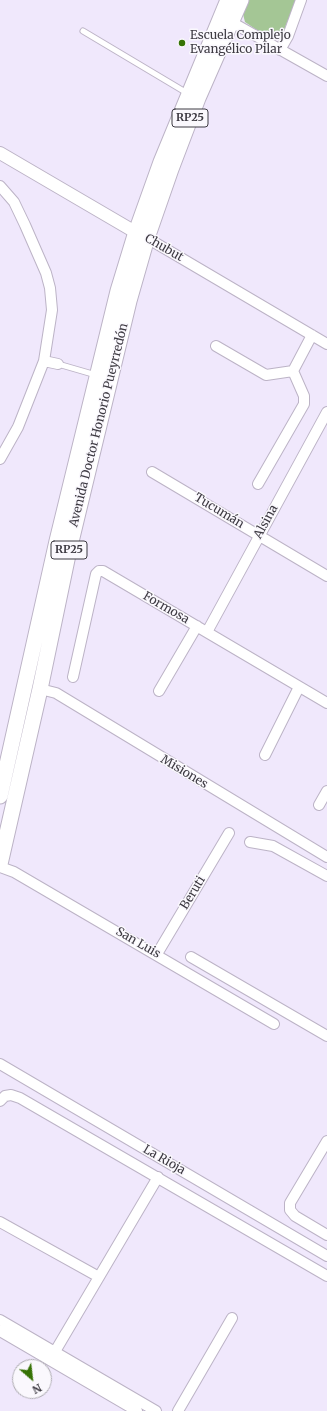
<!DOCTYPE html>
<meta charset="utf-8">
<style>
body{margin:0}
#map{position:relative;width:327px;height:1411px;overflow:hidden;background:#f0e8fc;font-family:Merriweather,serif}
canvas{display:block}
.north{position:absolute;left:12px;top:1359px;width:40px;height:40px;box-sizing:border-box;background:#faf8fd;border:1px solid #aeacb2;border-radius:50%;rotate:152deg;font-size:11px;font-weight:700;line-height:16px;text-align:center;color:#3d3a42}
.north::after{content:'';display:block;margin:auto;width:14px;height:18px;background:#367205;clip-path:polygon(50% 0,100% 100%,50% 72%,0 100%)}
</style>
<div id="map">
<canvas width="327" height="1411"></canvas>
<div class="north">N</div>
</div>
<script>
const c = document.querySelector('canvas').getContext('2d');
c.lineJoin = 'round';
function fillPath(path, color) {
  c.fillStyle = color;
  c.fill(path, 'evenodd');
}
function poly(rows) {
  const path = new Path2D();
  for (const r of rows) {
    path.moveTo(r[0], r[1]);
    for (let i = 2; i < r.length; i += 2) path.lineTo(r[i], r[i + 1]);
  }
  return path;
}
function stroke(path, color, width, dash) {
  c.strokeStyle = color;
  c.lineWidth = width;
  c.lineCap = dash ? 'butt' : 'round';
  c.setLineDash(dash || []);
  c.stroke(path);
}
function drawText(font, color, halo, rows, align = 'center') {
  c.font = font + ' Merriweather,serif';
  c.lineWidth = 3;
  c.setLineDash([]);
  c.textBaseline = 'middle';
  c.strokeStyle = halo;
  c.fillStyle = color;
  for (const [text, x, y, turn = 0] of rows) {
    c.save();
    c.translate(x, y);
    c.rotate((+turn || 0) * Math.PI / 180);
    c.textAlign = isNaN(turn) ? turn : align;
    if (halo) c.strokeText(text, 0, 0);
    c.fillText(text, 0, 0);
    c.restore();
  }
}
const green = poly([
 [249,0,296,0,284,30,278,40,261,33,245,22,243,14]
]);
const service = poly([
 [83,31,187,93],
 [58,364,96,375]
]);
const minor = poly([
 [226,19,327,76],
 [280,50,288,36,301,0],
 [0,186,14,202,25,225,46,273,50,288,52,310,44,361],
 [147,238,327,344],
 [216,346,266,375,293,371],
 [0,459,18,427,44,361,58,364],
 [152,472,327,576],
 [258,484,304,404,304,396,293,371,312,335],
 [207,632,327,412],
 [73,677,96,574,99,571,103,571,327,703],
 [40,689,56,693,327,857],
 [159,691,197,626],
 [265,755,299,687],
 [319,805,327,791],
 [250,842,273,846,327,876],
 [0,867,14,872,274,1024],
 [157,954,229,833],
 [191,957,327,1036],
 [0,1064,327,1256],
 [0,1101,5,1096,11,1095,20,1098,327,1276],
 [327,1141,290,1203,290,1210,295,1216,327,1235],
 [0,1222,99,1277],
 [0,1320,156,1411],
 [0,1331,137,1411],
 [50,1360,158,1177],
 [178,1411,232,1318]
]);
const tertiary = poly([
 [0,153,142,236]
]);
const primary = poly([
 [0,796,57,541,118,291,136,232,161,162,228,0],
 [0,864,40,689,69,550,129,301,147,238,171,169,198,98,241,0]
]);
const markers = [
 [182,43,4,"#367205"]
];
const shields = [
 [190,118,36],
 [69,550,36]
];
const shieldNames = [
 ["RP25",190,118],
 ["RP25",69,550]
];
const poiNames = [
 ["Escuela Complejo",190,36],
 ["Evangélico Pilar",190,50]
];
const streetNames = [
 ["Chubut",164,248,30],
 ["Avenida Doctor Honorio Pueyrredón",99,425,-76],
 ["Tucumán",219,511,31],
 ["Alsina",266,522,-61],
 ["Formosa",166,608,30],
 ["Misiones",184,772,31],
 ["Beruti",193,893,-59],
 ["San Luis",138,943,30],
 ["La Rioja",164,1160,30]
];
fillPath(green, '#a4c695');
stroke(service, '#bcb3c6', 7);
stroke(minor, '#bcb3c6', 12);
stroke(tertiary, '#bcb3c6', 14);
stroke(primary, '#bcb3c6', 17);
stroke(service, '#fff', 5);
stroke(minor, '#fff', 10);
stroke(tertiary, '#fff', 12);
stroke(primary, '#fff', 15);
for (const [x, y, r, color] of markers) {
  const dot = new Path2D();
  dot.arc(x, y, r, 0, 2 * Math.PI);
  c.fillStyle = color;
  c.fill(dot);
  stroke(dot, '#faf8fd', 1.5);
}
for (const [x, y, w] of shields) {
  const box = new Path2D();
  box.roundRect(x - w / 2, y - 9, w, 18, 3);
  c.fillStyle = '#faf8fd';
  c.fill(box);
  stroke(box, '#3d3a42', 1);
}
drawText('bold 11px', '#3d3a42', null, shieldNames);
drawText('12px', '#3d3a42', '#faf8fd', poiNames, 'left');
drawText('12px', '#3d3a42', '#faf8fd', streetNames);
</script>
